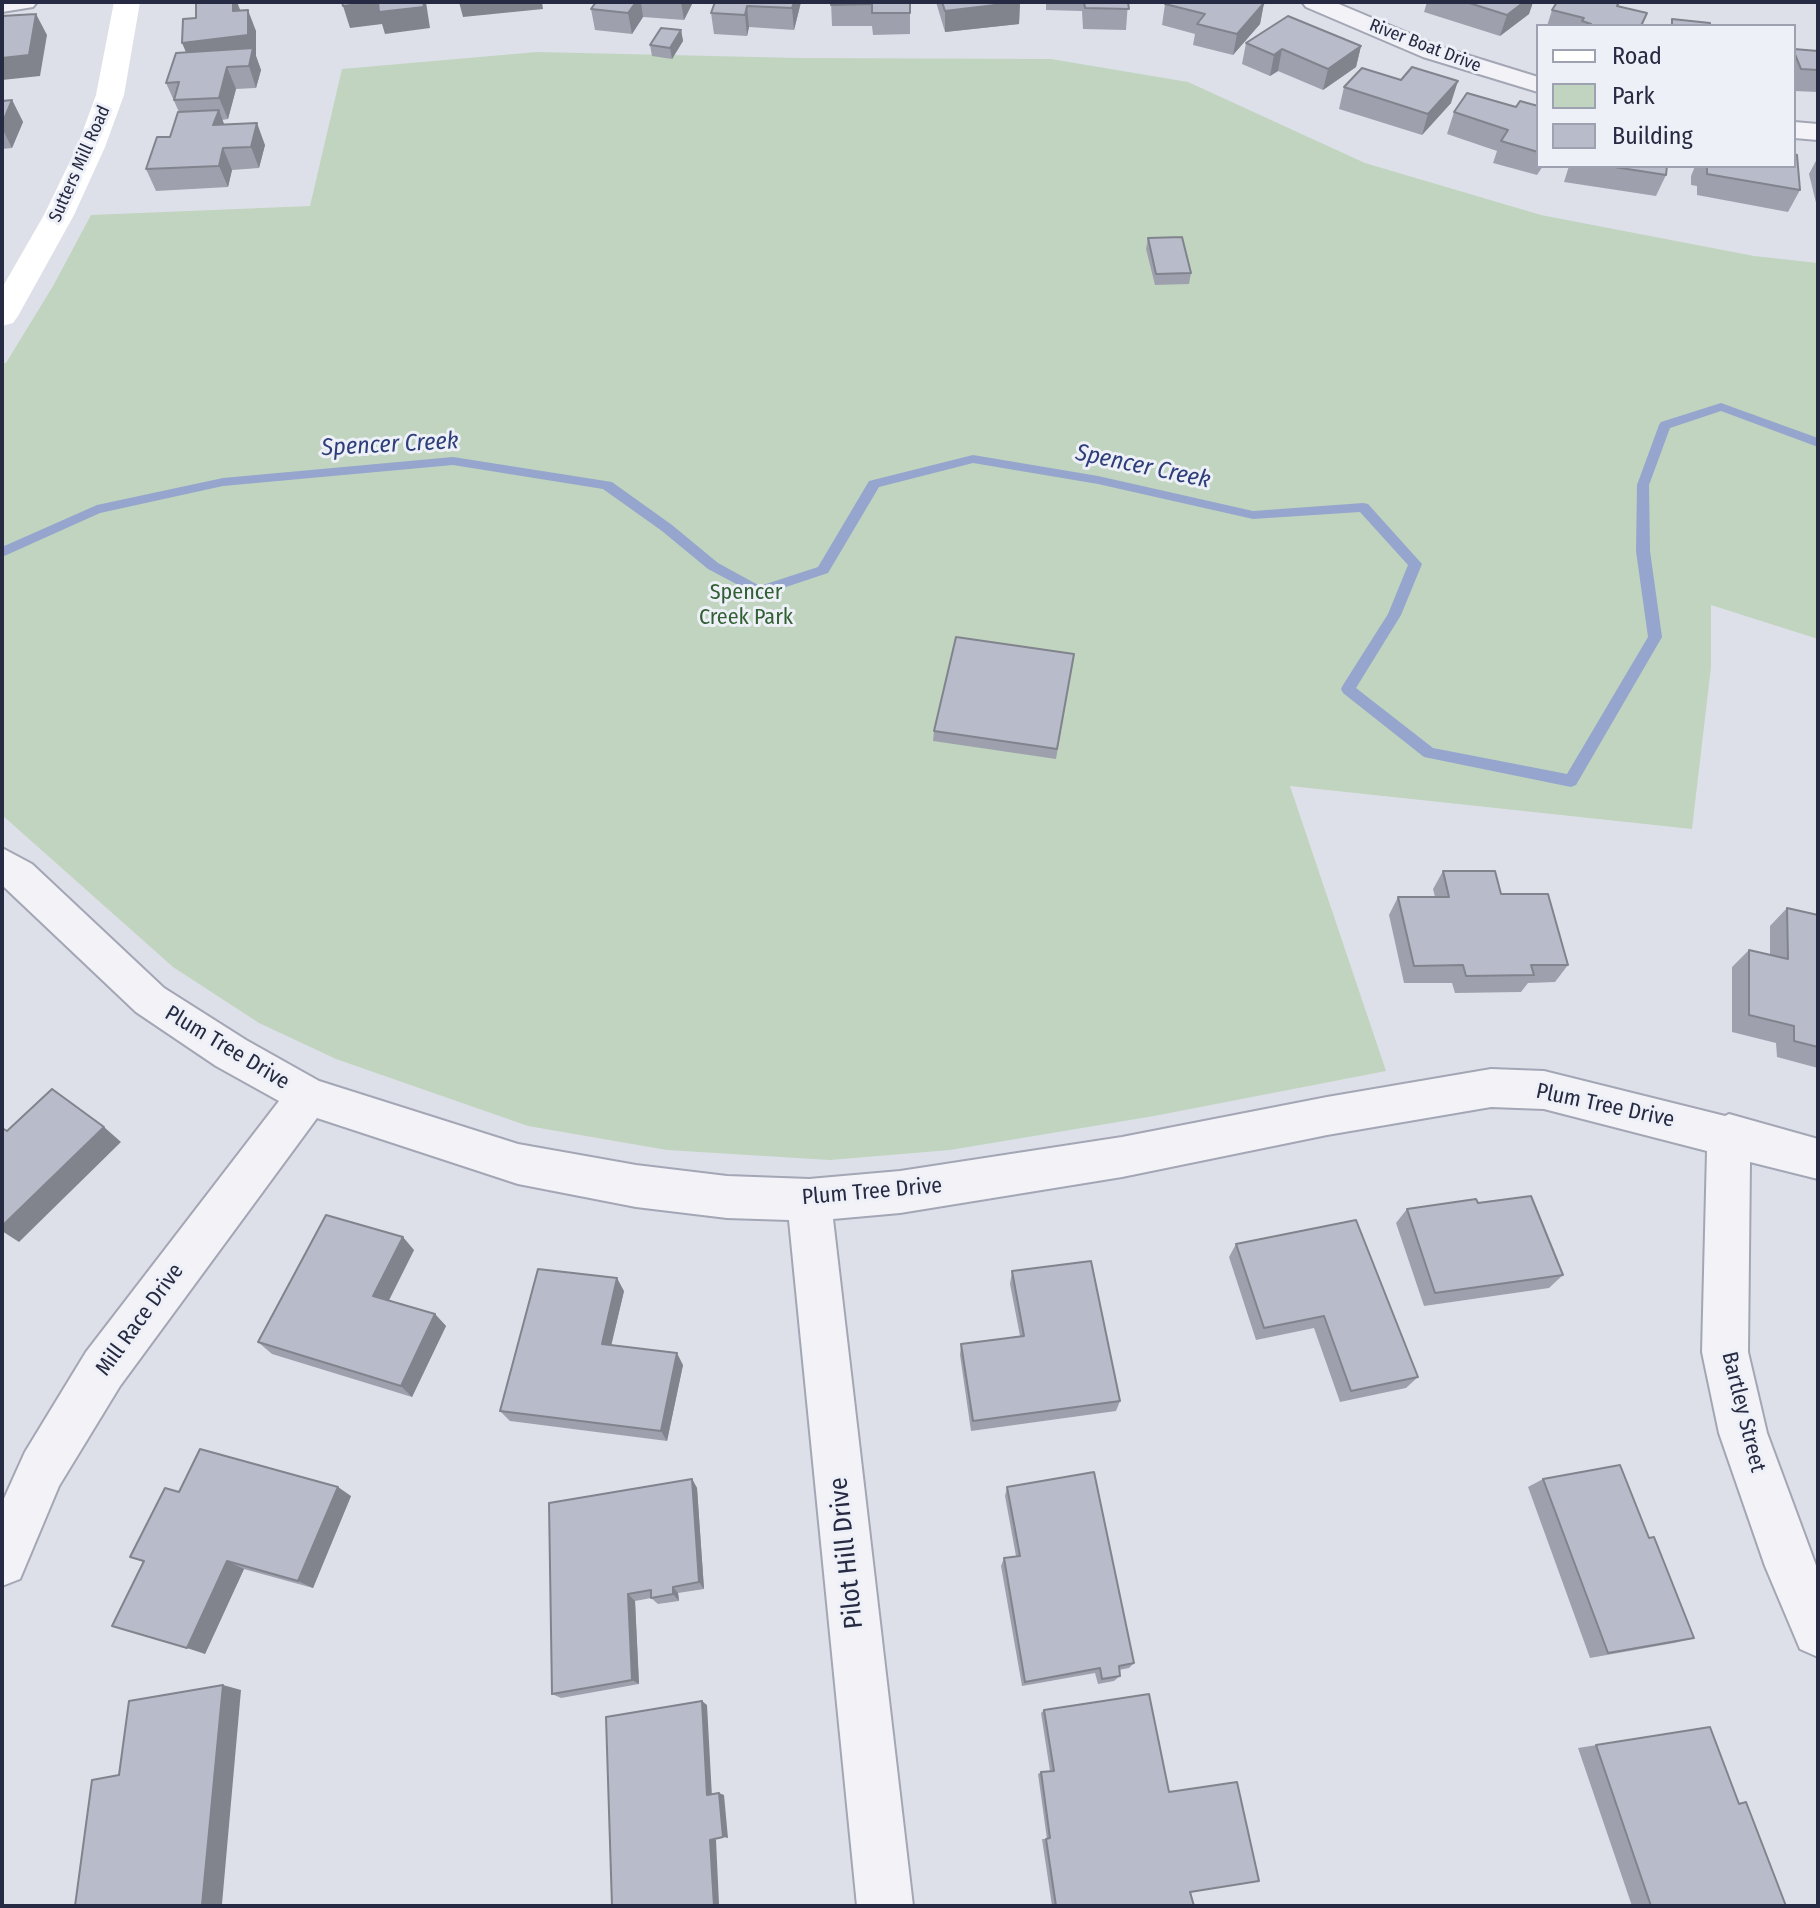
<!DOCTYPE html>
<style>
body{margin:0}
#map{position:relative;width:1820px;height:1908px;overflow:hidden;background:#dee0e9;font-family:"Fira Sans Condensed",sans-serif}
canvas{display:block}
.frame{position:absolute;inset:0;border:4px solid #262a42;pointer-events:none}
.legend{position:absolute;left:1536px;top:24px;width:260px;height:144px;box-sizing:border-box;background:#eef0f7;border:2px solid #9ea1af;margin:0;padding:10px 14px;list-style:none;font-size:24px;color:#262a42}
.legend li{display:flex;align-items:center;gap:16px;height:40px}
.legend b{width:40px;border:2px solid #9ea1af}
</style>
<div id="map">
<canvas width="1820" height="1908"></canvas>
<div class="frame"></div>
<ul class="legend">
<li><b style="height:10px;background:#fff"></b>Road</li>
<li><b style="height:22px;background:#c0d4bf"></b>Park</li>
<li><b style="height:22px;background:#b8bbc9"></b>Building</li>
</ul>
</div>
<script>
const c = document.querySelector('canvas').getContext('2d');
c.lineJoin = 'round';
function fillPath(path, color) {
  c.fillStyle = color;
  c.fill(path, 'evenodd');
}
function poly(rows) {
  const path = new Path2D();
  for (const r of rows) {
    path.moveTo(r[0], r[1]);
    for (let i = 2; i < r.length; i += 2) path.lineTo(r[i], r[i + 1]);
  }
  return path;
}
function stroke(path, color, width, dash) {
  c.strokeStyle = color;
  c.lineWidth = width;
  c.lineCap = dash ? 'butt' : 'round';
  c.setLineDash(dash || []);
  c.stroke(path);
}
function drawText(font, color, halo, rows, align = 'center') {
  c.font = font + ' "Fira Sans Condensed",sans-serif';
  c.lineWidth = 6;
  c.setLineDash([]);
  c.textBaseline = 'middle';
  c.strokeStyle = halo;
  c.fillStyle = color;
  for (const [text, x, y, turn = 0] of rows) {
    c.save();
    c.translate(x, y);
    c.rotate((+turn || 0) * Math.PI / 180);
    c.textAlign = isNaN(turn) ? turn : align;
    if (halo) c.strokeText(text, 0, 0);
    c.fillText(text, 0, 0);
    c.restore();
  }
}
const green = poly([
 [537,52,800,58,1051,59,1188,82,1365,163,1541,215,1754,256,1818,263,1818,639,1711,605,1711,667,1692,829,1290,786,1386,1071,1154,1116,950,1150,830,1160,667,1150,528,1126,336,1059,259,1023,173,967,2,815,2,363,6,363,53,286,91,215,310,206,342,69]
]);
const stream = poly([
 [1721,403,1818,438,1818,447,1721,411,1670,428,1649,485,1650,551,1662,637,1576,785,1571,787,1424,757,1343,693,1341,689,1343,685,1388,614,1408,565,1360,512,1253,519,1098,484,973,463,879,487,828,573,759,596,708,569,662,531,603,489,453,465,223,486,100,513,2,557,2,547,97,505,223,478,453,457,612,482,672,525,718,563,760,586,818,567,869,481,973,455,1098,476,1253,511,1363,503,1368,504,1422,564,1401,615,1356,688,1433,748,1567,774,1648,637,1636,551,1637,485,1659,425,1661,422,1721,403]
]);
const street = poly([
 [2,2,37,2,33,7,2,12,2,2],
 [1302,2,1334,2,1441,47,1538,77,1538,92,1423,57,1306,7,1302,2],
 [1794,122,1818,124,1818,140,1794,138,1794,122],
 [2,848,32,864,164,988,246,1040,319,1081,518,1144,636,1165,727,1176,809,1179,900,1171,1122,1137,1327,1097,1491,1069,1544,1071,1725,1116,1729,1114,1818,1139,1818,1179,1750,1162,1748,1352,1767,1433,1818,1571,1818,1657,1800,1649,1765,1566,1719,1433,1702,1352,1707,1151,1544,1109,1491,1107,1327,1135,1122,1177,900,1213,833,1219,913,1906,857,1906,789,1220,727,1218,636,1207,518,1184,317,1118,120,1386,59,1486,20,1579,2,1586,2,1503,25,1452,86,1352,279,1101,216,1066,136,1012,2,885,2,848]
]);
const secondary = poly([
 [114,2,140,2,124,95,105,147,74,215,18,316,13,323,2,326,2,288,44,215,77,147,96,95,114,2]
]);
const wall = poly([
 [596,2,693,2,684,20,643,17,632,34,595,30,591,9],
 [715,2,801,2,794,30,749,27,747,36,714,34,711,13],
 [831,2,910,2,910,34,873,35,872,26,832,26],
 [936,2,1020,2,1019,24,945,32],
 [1046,2,1128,2,1126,30,1083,29,1082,11,1046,10],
 [1427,2,1533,2,1529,14,1500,36,1424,12],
 [1620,2,1618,6,1647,13,1642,26,1547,26,1552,10],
 [1264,3,1260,24,1233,55,1193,45,1195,34,1162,25,1165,4],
 [240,10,256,31,256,56,261,70,256,88,236,89,228,119,222,120,224,125,265,145,259,168,232,170,228,187,156,191,146,169,170,137,179,112,166,83,186,52],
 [681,30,683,41,672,59,652,56,650,45],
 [1246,43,1361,46,1356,67,1323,90,1278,71,1270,76,1242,64],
 [1794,49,1818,51,1818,92,1794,91],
 [1401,80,1451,103,1422,135,1339,109,1344,87],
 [12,100,23,122,12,148,2,149,2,101],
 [1538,106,1538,166,1543,166,1537,175,1493,163,1497,151,1447,134,1454,112,1516,107],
 [1818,157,1818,211,1809,174],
 [1569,166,1667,166,1666,175,1656,196,1564,182],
 [1695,166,1794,166,1800,190,1788,212,1697,195,1697,186,1691,185,1691,176],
 [1148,238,1191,273,1189,284,1155,285,1146,249],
 [1074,654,1056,759,933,741,934,731],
 [1443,871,1501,894,1568,965,1555,982,1528,983,1521,992,1455,993,1452,983,1404,983,1389,915,1398,897,1435,897,1433,889],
 [1787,908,1818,915,1818,1068,1777,1057,1776,1043,1732,1032,1732,967,1749,950,1770,955,1770,926],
 [1478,1203,1563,1275,1549,1288,1424,1306,1396,1223,1407,1209],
 [1236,1244,1418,1377,1406,1388,1340,1402,1314,1328,1256,1340,1229,1257],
 [414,1250,389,1300,435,1314,446,1326,412,1397,272,1354,258,1342],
 [1012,1271,1120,1401,1116,1411,971,1431,960,1355,961,1344,1020,1336,1010,1284],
 [624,1291,611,1345,683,1365,667,1441,510,1421,500,1411],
 [692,1479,697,1488,704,1589,678,1593,679,1601,658,1604,651,1598,635,1601,639,1684,561,1698,552,1694],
 [1543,1479,1649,1538,1694,1638,1674,1643,1590,1658,1528,1487],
 [1007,1487,1134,1663,1129,1668,1119,1670,1120,1676,1114,1681,1098,1684,1095,1673,1022,1686,1001,1566,1004,1558,1016,1556,1005,1496],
 [179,1492,351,1496,313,1588,244,1569,205,1654,143,1562,130,1557],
 [1044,1710,1169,1792,1194,1906,1052,1906,1042,1839,1047,1839,1038,1774,1041,1772,1050,1771,1041,1713],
 [1710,1727,1739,1803,1746,1802,1786,1906,1632,1906,1578,1748]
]);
const shadedWall = poly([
 [233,2,237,2,241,12,233,11],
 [378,2,426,2,430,28,385,34,382,24,350,28,343,6],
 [459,2,542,2,543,9,463,17],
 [636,2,641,2,643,17,632,34,628,13],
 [681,2,693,2,684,20],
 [794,2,801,2,794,30,792,8],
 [1020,2,1019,24,945,32,945,11],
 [1524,2,1533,2,1529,14,1500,36,1507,15],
 [1264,3,1260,24,1233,55,1237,34],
 [747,6,749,27,747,36,745,15],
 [248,10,256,31,256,56,261,70,256,88,249,66,191,64,182,43],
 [36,14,47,35,40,76,2,80,2,58],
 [681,30,683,41,672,59,670,48],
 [1361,46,1356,67,1323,90,1328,69],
 [1282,49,1278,71,1270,76,1274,55],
 [227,67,236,89,228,119,219,98],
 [1458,81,1451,103,1422,135,1428,114],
 [12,100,23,122,12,148,2,128,2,124],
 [219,110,227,132,213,125],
 [257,123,265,145,259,168,251,147],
 [223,148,232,170,228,187,219,166],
 [104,1127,121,1142,19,1242,2,1231,2,1226],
 [403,1237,414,1250,385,1308,373,1296],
 [617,1278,624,1291,609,1355,602,1344],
 [435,1314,446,1326,412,1397,401,1386],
 [677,1353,683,1365,667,1441,661,1431],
 [692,1479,697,1488,704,1589,699,1582],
 [338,1487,351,1496,313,1588,298,1581],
 [227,1561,244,1569,205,1654,187,1648],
 [673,1587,678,1593,679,1601,673,1594],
 [628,1594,635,1601,639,1684,632,1680],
 [223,1685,241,1690,222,1904,202,1905],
 [702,1701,707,1705,712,1797,707,1795],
 [719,1793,724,1795,728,1838,723,1837],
 [710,1840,716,1840,719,1904,714,1906]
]);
const building = poly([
 [196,2,233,2,233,11,248,10,248,35,182,43,183,19,196,18,196,2],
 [342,2,423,2,424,7,379,12,378,2,343,6,342,2],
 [596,2,636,2,628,13,591,9,596,2],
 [715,2,794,2,792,8,747,6,745,15,711,13,715,2],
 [831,2,910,2,910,13,872,13,872,4,831,5,831,2],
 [942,2,1020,2,945,11,942,2],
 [1084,2,1128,2,1129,9,1085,8,1084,2],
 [1167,2,1262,2,1264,3,1237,34,1197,24,1205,14,1165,4,1167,2],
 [1466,2,1524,2,1507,15,1466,2],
 [1557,2,1619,2,1617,6,1647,13,1641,26,1590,26,1591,24,1582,21,1584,18,1552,10,1557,2],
 [36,14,29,55,2,58,2,16,36,14],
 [1288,16,1361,46,1328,69,1282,49,1274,55,1246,43,1288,16],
 [1672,19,1710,23,1710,26,1672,26,1672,19],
 [661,28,681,30,670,48,650,45,661,28],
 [253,48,249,66,227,67,219,98,174,100,179,82,166,83,176,53,253,48],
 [1794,49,1818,51,1818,70,1801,69,1794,52,1794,49],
 [1412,67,1458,81,1428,114,1344,87,1362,68,1401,80,1412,67],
 [1467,93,1516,107,1520,101,1538,106,1538,152,1501,141,1508,130,1454,112,1467,93],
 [12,100,2,124,2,101,12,100],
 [219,110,213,125,257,123,251,147,223,148,219,166,146,169,157,137,170,137,178,112,219,110],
 [1794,154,1797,155,1800,190,1707,174,1707,166,1794,166,1794,154],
 [1608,166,1667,166,1666,175,1608,166],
 [1182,237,1191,273,1156,274,1148,238,1182,237],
 [956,637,1074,654,1057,749,934,731,956,637],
 [1443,871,1495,871,1501,894,1548,894,1568,965,1531,965,1534,975,1466,976,1463,965,1414,966,1398,897,1449,897,1443,871],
 [1787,908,1818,915,1818,1047,1794,1041,1794,1026,1749,1015,1749,950,1788,959,1787,908],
 [52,1089,104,1127,2,1226,2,1128,7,1131,52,1089],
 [1531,1196,1563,1275,1435,1293,1407,1209,1476,1199,1478,1203,1531,1196],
 [326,1215,403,1237,373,1296,435,1314,401,1386,258,1342,326,1215],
 [1356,1220,1418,1377,1351,1391,1324,1316,1264,1328,1236,1244,1356,1220],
 [1091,1261,1120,1401,973,1421,961,1344,1024,1336,1012,1271,1091,1261],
 [538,1269,617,1278,602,1344,677,1353,661,1431,500,1411,538,1269],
 [200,1449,338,1487,298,1581,227,1561,187,1648,112,1626,144,1561,130,1557,165,1488,179,1492,200,1449],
 [1620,1465,1649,1538,1654,1537,1694,1638,1608,1653,1543,1479,1620,1465],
 [1094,1472,1134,1663,1119,1666,1120,1676,1102,1679,1100,1668,1025,1682,1004,1558,1020,1556,1007,1487,1094,1472],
 [692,1479,699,1582,673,1587,673,1594,651,1598,651,1590,628,1594,632,1680,552,1694,549,1503,692,1479],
 [223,1685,202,1905,75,1906,92,1780,119,1775,129,1701,223,1685],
 [1149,1694,1169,1792,1237,1782,1259,1881,1190,1892,1194,1906,1056,1906,1046,1839,1050,1838,1041,1772,1054,1771,1044,1710,1149,1694],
 [702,1701,707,1795,719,1793,723,1837,710,1840,714,1906,612,1906,606,1717,702,1701],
 [1710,1727,1739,1804,1746,1802,1786,1906,1651,1906,1596,1745,1710,1727]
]);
const farStreetnames = [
 ["River Boat Drive",1425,46,21],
 ["Sutters Mill Road",80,164,-66]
];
const parkNames = [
 ["Spencer",746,593],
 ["Creek Park",746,618]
];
const streetNames = [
 ["Plum Tree Drive",227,1048,31],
 ["Plum Tree Drive",1605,1106,12],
 ["Plum Tree Drive",872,1192,-5],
 ["Mill Race Drive",140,1320,-54],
 ["Bartley Street",1743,1412,76]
];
const waterNames = [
 ["Spencer Creek",390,445,-3],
 ["Spencer Creek",1143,467,12]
];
const nearStreetnames = [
 ["Pilot Hill Drive",847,1553,-96]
];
fillPath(green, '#c0d4bf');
fillPath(stream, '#96a5cd');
stroke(street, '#a3a6b4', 4);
fillPath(street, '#f2f2f7');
fillPath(secondary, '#fff');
fillPath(wall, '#9ea1ad');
fillPath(shadedWall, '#81838d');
fillPath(building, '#b8bbc9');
stroke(building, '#81838d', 2);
drawText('18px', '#262a42', '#eef0f7', farStreetnames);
drawText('22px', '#325f33', '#eef0f7', parkNames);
drawText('22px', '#262a42', '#eef0f7', streetNames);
drawText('italic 24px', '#2d3e79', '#eef0f7', waterNames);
drawText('26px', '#262a42', '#eef0f7', nearStreetnames);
</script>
